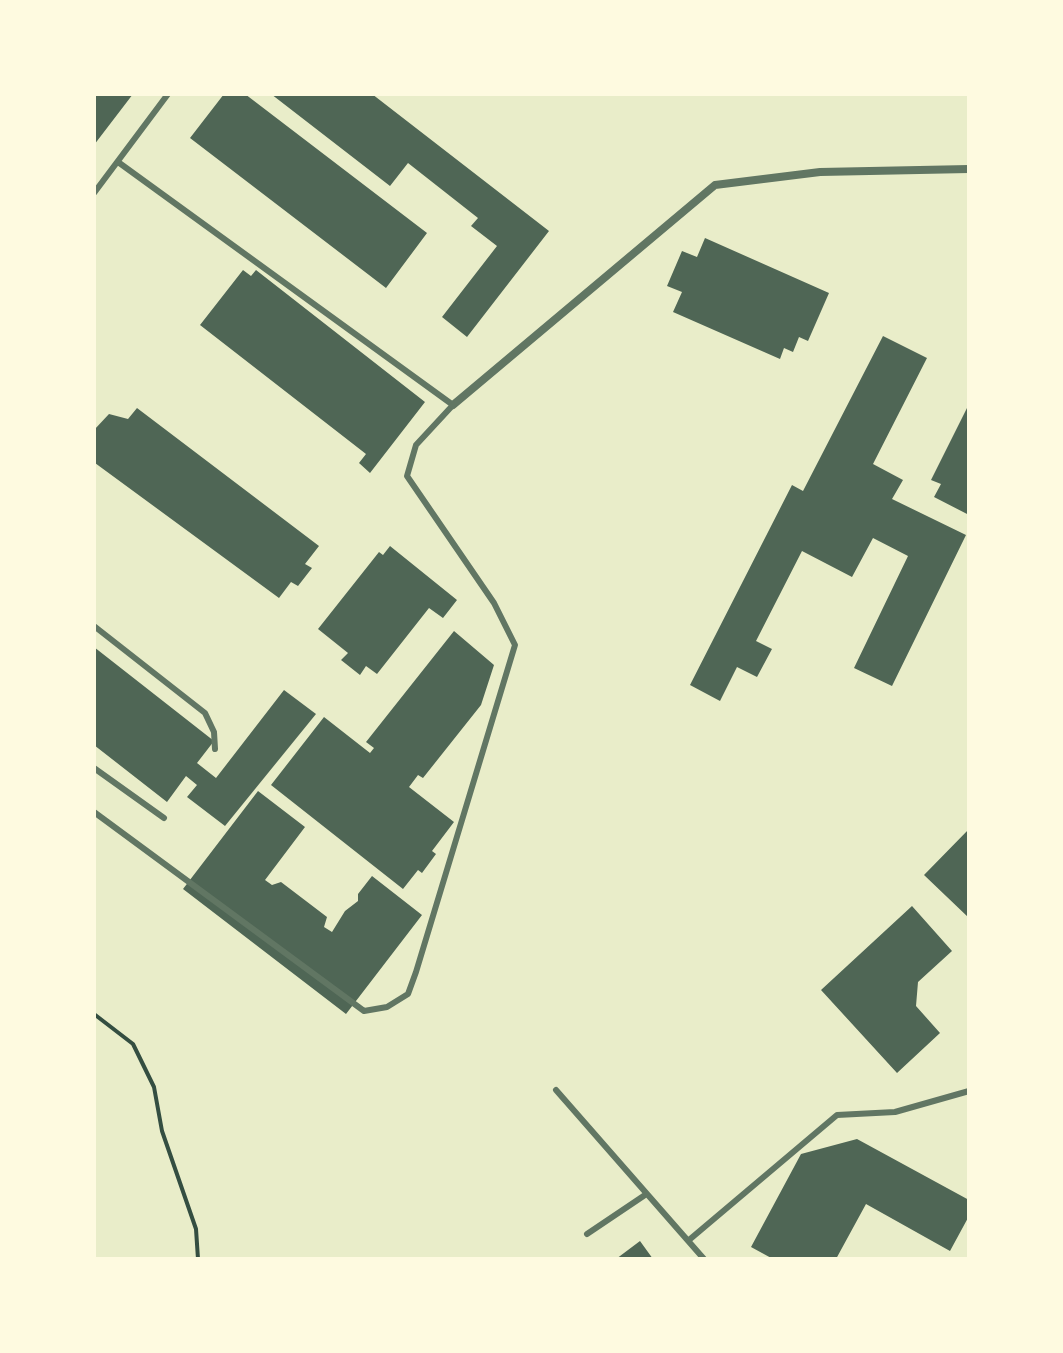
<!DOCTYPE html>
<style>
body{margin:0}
#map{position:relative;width:1063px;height:1353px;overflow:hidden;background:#e9edc9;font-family:Mulish,sans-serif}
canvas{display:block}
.frame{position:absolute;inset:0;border:96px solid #fefae0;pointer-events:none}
</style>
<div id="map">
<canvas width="1063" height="1353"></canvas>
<div class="frame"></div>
</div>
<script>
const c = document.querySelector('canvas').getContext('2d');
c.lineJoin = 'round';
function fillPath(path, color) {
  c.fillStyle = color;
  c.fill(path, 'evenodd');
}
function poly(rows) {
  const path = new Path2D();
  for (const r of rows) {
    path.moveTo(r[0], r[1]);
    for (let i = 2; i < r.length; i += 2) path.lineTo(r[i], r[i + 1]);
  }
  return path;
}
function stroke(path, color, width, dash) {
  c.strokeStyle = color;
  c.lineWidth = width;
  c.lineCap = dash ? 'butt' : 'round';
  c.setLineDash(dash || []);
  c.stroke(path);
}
const building = poly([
 [94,94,133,94,94,145],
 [224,94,245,94,427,233,386,288,190,138],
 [271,94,372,94,549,231,467,337,442,317,497,246,471,226,478,218,408,163,390,186],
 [705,238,829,293,808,341,799,337,793,352,784,348,780,359,673,312,682,292,667,286,682,251,697,257],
 [243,270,251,276,256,270,425,402,370,473,359,463,366,454,200,325],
 [883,336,927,358,873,464,903,480,892,499,966,535,892,686,854,668,908,556,873,538,852,577,802,551,756,641,772,649,757,677,737,667,720,701,690,685,792,485,803,491],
 [969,404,969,515,934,497,941,484,931,480],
 [137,408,319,546,305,564,312,568,298,586,291,582,279,598,95,463,94,430,109,414,128,419],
 [390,546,457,600,443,618,429,608,377,674,366,666,360,675,341,660,348,653,318,629,379,552,383,555],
 [454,631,494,665,481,705,423,778,418,775,409,787,454,822,432,851,436,854,422,873,418,870,403,889,271,785,324,717,370,753,374,748,366,742],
 [94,647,214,741,197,763,216,778,284,690,316,714,225,826,187,797,197,785,186,776,167,802,94,745],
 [258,791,305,827,265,880,272,885,281,882,327,917,324,927,332,932,345,911,358,901,358,894,372,876,422,915,346,1014,183,889],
 [969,829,969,918,924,875],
 [912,906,952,951,918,982,916,1006,940,1033,897,1073,821,990],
 [857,1139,969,1200,969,1216,950,1251,866,1204,836,1259,773,1259,751,1247,801,1154],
 [640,1241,653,1259,616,1259]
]);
const path = poly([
 [94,1014,133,1044,154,1087,162,1131,196,1229,198,1259]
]);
const service = poly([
 [94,193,168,94],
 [94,626,205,713,214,732,215,749],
 [94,768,164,818],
 [94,812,364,1011,387,1007,408,994,416,972,515,645,494,603,407,476,416,445,453,405,118,162],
 [556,1090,704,1259],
 [587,1234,645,1195],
 [689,1240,837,1115,895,1112,969,1091]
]);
const minor = poly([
 [453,405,715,185,820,172,969,169]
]);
fillPath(building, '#4f6655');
stroke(path, '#344e41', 4);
stroke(service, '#617663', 6);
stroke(minor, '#617663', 8);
</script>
